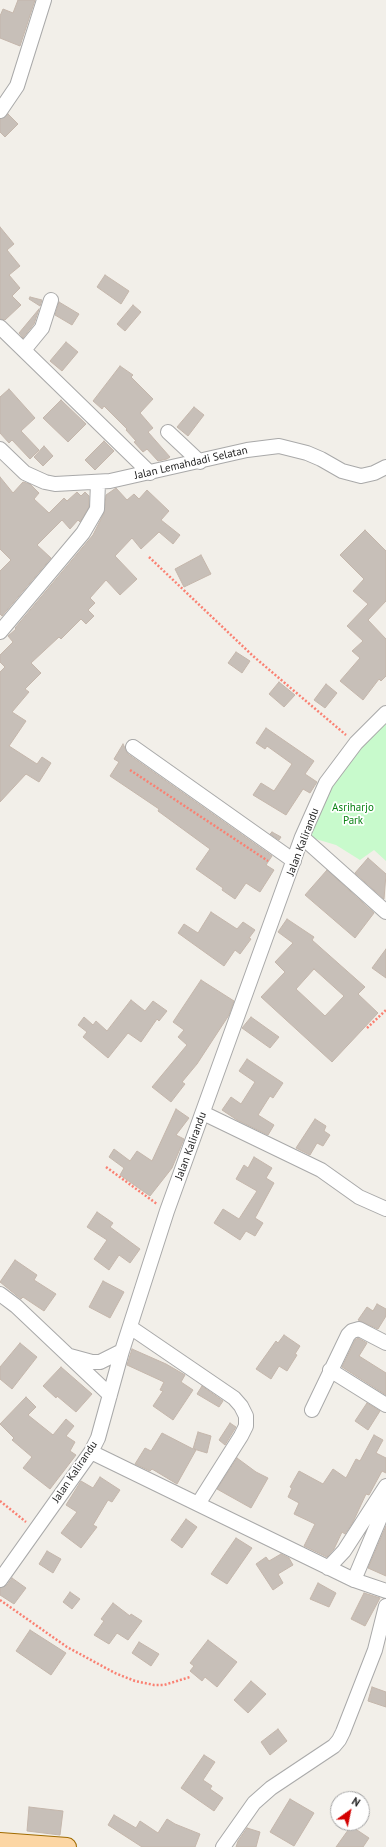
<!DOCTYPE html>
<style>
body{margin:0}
#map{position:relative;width:386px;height:1847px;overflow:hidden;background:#f2efe9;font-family:"PT Sans",sans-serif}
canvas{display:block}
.north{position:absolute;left:330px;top:1791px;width:40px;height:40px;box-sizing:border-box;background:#fff;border:1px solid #a7a7a7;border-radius:50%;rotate:33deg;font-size:11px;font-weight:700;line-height:16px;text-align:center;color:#222}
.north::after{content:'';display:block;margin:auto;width:14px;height:18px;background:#d40000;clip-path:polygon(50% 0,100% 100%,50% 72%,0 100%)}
</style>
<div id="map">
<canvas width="386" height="1847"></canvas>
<div class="north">N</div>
</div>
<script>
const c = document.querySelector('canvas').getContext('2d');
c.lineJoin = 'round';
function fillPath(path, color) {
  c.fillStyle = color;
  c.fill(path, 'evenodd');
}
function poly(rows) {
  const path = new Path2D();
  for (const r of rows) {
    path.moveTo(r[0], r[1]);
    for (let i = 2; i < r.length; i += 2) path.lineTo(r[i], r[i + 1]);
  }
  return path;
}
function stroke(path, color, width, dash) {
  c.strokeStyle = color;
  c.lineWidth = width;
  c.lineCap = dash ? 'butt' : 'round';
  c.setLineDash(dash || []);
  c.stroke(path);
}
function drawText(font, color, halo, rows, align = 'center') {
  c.font = font + ' "PT Sans",sans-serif';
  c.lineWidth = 3.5;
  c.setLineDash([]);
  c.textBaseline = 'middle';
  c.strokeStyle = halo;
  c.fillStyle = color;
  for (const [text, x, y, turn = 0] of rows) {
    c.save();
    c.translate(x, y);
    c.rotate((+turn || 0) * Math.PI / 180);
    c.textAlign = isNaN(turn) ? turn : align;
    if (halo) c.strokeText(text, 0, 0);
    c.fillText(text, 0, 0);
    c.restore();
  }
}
const park = poly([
 [386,714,386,861,374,850,360,860,336,845,309,837,325,792]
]);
const building = poly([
 [18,0,35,0,20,46,0,38,0,16,3,9,13,13,18,0],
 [8,114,18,124,5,137,0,132,0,119,8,114],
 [0,227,14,244,7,250,20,266,9,275,20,288,12,296,21,305,5,320,0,319,0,227],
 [105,275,129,291,121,304,97,287,105,275],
 [30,297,42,300,40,306,29,299,30,297],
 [59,302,79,314,72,325,55,315,59,302],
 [133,305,141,312,125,331,117,324,133,305],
 [39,309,34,324,23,338,19,333,39,309],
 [66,342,78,352,62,371,50,361,66,342],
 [120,366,133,375,131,377,153,399,140,413,153,428,148,432,170,457,167,459,158,461,147,449,143,452,134,442,136,441,126,430,127,429,104,406,102,409,93,401,120,366],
 [9,389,35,418,21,431,39,450,30,459,12,440,9,443,0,433,0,397,9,389],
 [61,400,86,424,68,442,43,418,61,400],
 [194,407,204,415,188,436,177,427,194,407],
 [104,441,114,451,95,470,85,460,104,441],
 [44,446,53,456,43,466,34,457,44,446],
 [0,477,13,493,23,482,30,484,39,493,34,499,49,513,64,498,67,501,77,492,81,496,85,492,89,496,89,507,80,522,78,520,70,529,62,520,37,545,51,558,2,616,0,614,0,571,11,560,0,549,0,477],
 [116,488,127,500,134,494,139,499,147,490,169,511,161,520,180,535,173,544,159,532,141,549,132,538,115,556,137,579,120,595,106,580,90,598,95,603,88,610,94,616,86,624,81,619,61,639,59,637,31,663,41,673,25,689,29,692,12,712,26,721,9,746,37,764,42,757,51,763,39,782,26,774,0,802,0,672,5,667,0,662,0,655,13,642,8,636,16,629,15,628,93,535,104,513,106,495,116,488],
 [365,530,386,551,386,601,368,620,386,639,386,676,381,681,379,679,363,700,340,681,360,658,352,651,363,641,347,626,368,604,353,591,364,579,340,555,365,530],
 [201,555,211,574,184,587,175,569,201,555],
 [236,652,250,661,242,673,228,663,236,652],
 [279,682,295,695,284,707,269,694,279,682],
 [326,684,337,693,325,708,314,700,326,684],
 [266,728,314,761,305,774,317,782,310,793,303,789,286,815,253,795,261,783,274,791,292,764,267,746,265,749,256,743,266,728],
 [123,744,128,754,272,856,266,865,274,870,260,892,246,883,235,899,222,890,223,888,196,869,210,849,158,811,159,809,110,776,119,762,114,759,123,744],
 [272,832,281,837,279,840,270,834,272,832],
 [368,858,386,874,384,899,355,873,368,858],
 [327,870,374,913,355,938,305,895,327,870],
 [211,912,237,929,243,922,255,930,249,938,251,939,240,954,235,950,224,966,178,933,184,924,198,933,211,912],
 [287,919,314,937,312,940,365,987,358,994,378,1013,332,1062,261,997,285,972,275,962,293,943,278,932,287,919],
 [314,969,344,996,325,1016,296,989,314,969],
 [386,949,386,978,372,968,386,949],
 [201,980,234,1001,229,1015,197,1064,182,1082,185,1084,171,1102,152,1087,187,1045,178,1037,184,1030,173,1022,201,980],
 [131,1000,145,1011,153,1001,167,1011,159,1021,157,1019,141,1042,128,1033,108,1058,83,1037,87,1032,78,1025,84,1017,93,1025,96,1021,107,1031,131,1000],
 [251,1017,279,1037,270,1048,242,1028,251,1017],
 [247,1059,283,1083,273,1098,270,1096,258,1115,274,1125,268,1135,237,1120,222,1110,231,1097,241,1104,255,1082,239,1071,247,1059],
 [176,1109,189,1118,176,1135,184,1139,172,1168,150,1196,120,1175,124,1168,109,1157,114,1149,130,1161,137,1151,152,1161,176,1109],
 [315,1119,326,1126,324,1131,330,1135,323,1146,317,1143,310,1155,296,1148,315,1119],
 [254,1157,272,1168,266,1178,274,1183,255,1218,263,1223,255,1236,246,1231,240,1240,214,1223,223,1209,239,1219,257,1191,236,1179,244,1165,248,1168,254,1157],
 [97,1212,113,1223,110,1227,140,1249,130,1263,119,1255,109,1270,94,1259,107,1240,87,1227,97,1212],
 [15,1260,37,1275,34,1280,56,1294,44,1311,23,1297,21,1299,0,1282,15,1260],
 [103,1281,124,1292,110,1318,89,1307,103,1281],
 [377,1304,386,1309,386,1316,378,1329,358,1320,367,1307,373,1311,377,1304],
 [284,1335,300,1346,295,1354,297,1355,287,1371,279,1366,271,1379,256,1369,276,1341,278,1343,284,1335],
 [358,1338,367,1343,359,1356,386,1373,386,1395,342,1367,355,1340,358,1338],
 [20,1343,37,1357,12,1389,0,1379,0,1367,20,1343],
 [132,1349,166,1364,185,1375,181,1382,193,1390,173,1420,153,1406,163,1391,160,1390,164,1382,127,1365,132,1349],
 [61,1367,92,1394,76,1412,57,1396,56,1398,43,1386,61,1367],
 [202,1386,223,1401,219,1407,197,1394,202,1386],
 [26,1397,36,1407,28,1415,53,1435,66,1419,74,1426,66,1436,75,1442,70,1451,76,1455,50,1489,23,1468,32,1457,12,1440,14,1438,0,1424,26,1397],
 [367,1403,380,1411,368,1430,355,1421,367,1403],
 [230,1423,236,1427,225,1445,219,1440,230,1423],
 [198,1432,211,1436,207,1453,194,1449,196,1450,177,1484,152,1469,150,1471,135,1464,145,1448,151,1451,162,1433,193,1449,198,1432],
 [374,1435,383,1440,376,1453,386,1458,386,1473,382,1471,369,1495,366,1494,353,1522,345,1534,342,1532,334,1549,327,1557,304,1546,315,1524,294,1514,299,1503,288,1497,292,1488,290,1487,299,1471,323,1484,333,1469,346,1478,356,1459,360,1461,374,1435],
 [237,1458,256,1472,268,1478,251,1508,217,1489,237,1458],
 [100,1477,120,1490,112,1502,108,1500,93,1525,97,1527,81,1548,61,1533,77,1512,66,1505,81,1481,93,1488,100,1477],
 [186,1519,197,1527,182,1548,171,1540,186,1519],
 [386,1526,386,1576,368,1568,386,1526],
 [236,1538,252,1548,227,1584,211,1574,236,1538],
 [47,1551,61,1559,53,1573,39,1564,47,1551],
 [281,1554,289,1558,293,1565,278,1574,283,1583,273,1590,256,1564,266,1557,269,1561,281,1554],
 [12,1578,26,1588,14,1604,0,1595,0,1588,7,1585,12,1578],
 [318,1583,336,1593,329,1607,310,1599,318,1583],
 [70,1592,80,1599,72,1609,63,1602,70,1592],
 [364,1593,380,1598,365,1626,351,1619,364,1593],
 [113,1603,130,1616,131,1614,142,1621,128,1640,117,1633,109,1644,94,1635,104,1621,101,1619,113,1603],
 [30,1630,66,1653,51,1675,16,1651,30,1630],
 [208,1640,237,1662,217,1687,205,1677,202,1681,190,1671,194,1666,190,1663,208,1640],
 [139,1642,159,1654,151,1666,132,1653,139,1642],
 [251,1681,266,1694,248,1713,234,1700,251,1681],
 [372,1687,386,1692,386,1707,368,1701,372,1687],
 [278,1729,287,1741,270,1755,261,1742,278,1729],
 [204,1755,215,1762,203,1780,212,1786,210,1789,223,1798,214,1811,181,1788,204,1755],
 [290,1799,314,1813,294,1846,270,1832,290,1799],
 [29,1807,63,1811,60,1835,27,1831,29,1807],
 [114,1815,136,1828,140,1821,158,1833,167,1819,175,1824,200,1834,195,1847,142,1847,108,1825,114,1815],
 [351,1826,369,1838,363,1847,336,1847,351,1826],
 [247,1828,260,1832,256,1847,236,1847,238,1841,247,1828]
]);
const path = poly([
 [149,557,253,656,346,735],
 [130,770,268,861],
 [367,1028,386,1010],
 [106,1167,157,1204],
 [0,1501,26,1522],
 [0,1600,67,1647,115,1673,135,1681,154,1685,164,1685,190,1677]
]);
const minor = poly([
 [0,111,17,86,44,0],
 [0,327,150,473],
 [24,350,42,328,51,300],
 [168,432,200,462],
 [0,449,25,473,45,482,55,484,110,481,247,450,279,446,307,453,321,459,342,471,361,476,374,473,386,467],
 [0,632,83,533,97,509,98,482],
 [133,747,294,861],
 [302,837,386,912],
 [203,1113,321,1170,359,1197,386,1209],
 [0,1294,16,1306,110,1395],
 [130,1327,234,1398,241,1406,246,1416,246,1426,241,1436,198,1504],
 [70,1356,92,1362,100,1362,122,1351],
 [330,1370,386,1405],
 [312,1410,348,1335,352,1331,359,1329,386,1343],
 [91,1452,354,1580,386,1591],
 [328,1568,344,1551,386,1486],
 [0,1580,91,1452,98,1438,122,1351,167,1211,302,837,326,783,356,743,386,713],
 [354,1580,380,1518,382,1495],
 [223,1847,254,1803,271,1788,334,1746,339,1740,343,1732,375,1650,386,1606]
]);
const major = poly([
 [0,1842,67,1847]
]);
const streetNames = [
 ["Jalan Lemahdadi Selatan",191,463,-13],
 ["Jalan Kalirandu",303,842,-69],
 ["Jalan Kalirandu",191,1146,-70],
 ["Jalan Kalirandu",75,1472,-56]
];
const parkNames = [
 ["Asriharjo",353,808],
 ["Park",353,821]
];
fillPath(park, '#c8facc');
fillPath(building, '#c7bfb8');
stroke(building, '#c4b6ab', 1);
stroke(minor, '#a9a9a9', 16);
stroke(major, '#a06b00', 20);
stroke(path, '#fa8072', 2.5, [2, 2]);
stroke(minor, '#fff', 14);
stroke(major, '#fcd6a4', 18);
drawText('11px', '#222', '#fff', streetNames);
drawText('11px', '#0c8416', '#fff', parkNames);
</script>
